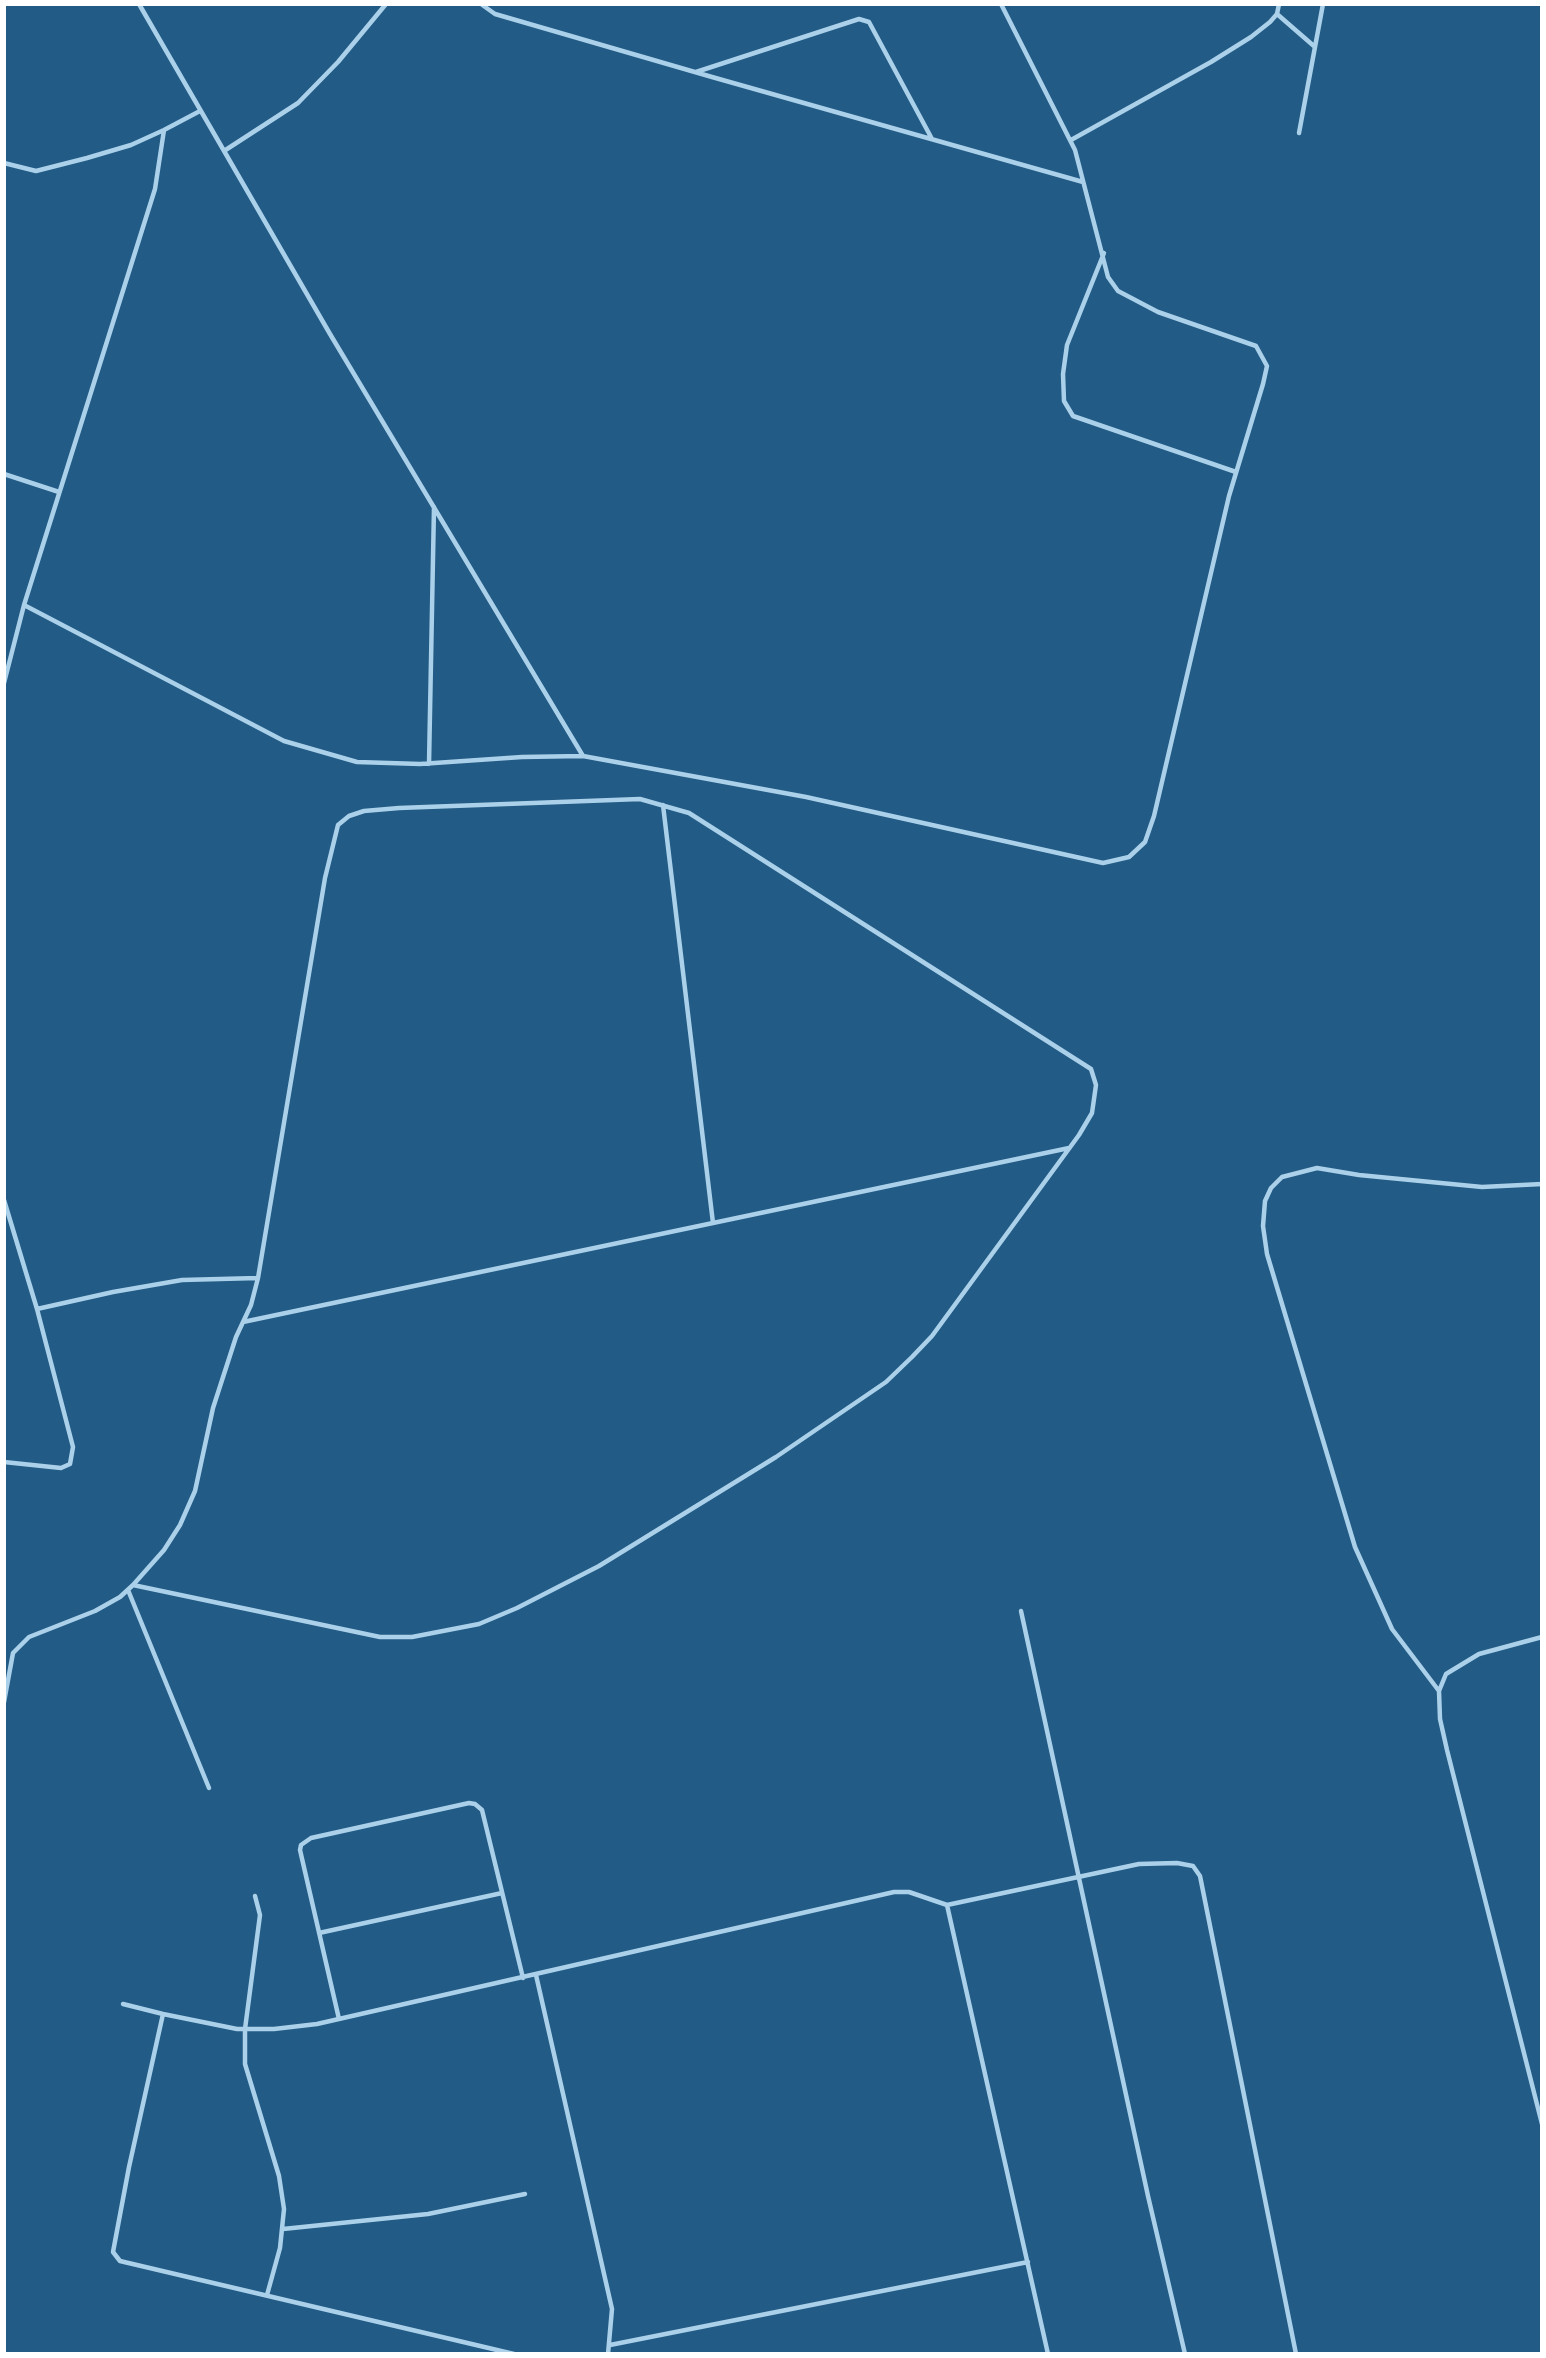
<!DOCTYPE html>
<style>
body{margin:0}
#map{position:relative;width:1546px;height:2358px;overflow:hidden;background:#225b85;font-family:Figtree,sans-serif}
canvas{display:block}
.frame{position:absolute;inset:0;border:6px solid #fff;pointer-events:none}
</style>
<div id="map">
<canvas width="1546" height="2358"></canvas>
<div class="frame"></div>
</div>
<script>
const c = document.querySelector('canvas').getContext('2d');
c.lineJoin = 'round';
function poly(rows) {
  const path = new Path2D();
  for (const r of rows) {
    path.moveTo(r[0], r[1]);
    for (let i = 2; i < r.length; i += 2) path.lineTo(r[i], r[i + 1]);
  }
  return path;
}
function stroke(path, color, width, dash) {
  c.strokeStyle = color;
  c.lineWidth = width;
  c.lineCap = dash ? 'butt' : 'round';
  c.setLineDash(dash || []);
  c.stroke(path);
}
const lane = poly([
 [139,4,330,334,583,756],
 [481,4,495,14,712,77,1083,182],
 [1277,14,1315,47],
 [696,72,859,19,869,22,932,139],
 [1299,133,1323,4],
 [1071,140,1211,62,1251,37,1270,22,1277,14,1279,4],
 [224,151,298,103,338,62,386,4],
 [4,163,36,171,87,158,131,145,164,130,200,111],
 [1104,253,1067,345,1063,374,1064,401,1073,416,1236,472],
 [4,474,59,492],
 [24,605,284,741,357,762,420,764,522,757,583,756,806,797,1103,863,1129,857,1145,842,1154,816,1229,496,1263,384,1267,366,1256,346,1158,312,1118,291,1108,277,1075,150,1001,4],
 [4,683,24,605,155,189,164,130],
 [429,764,434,507],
 [663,805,713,1223],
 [4,1200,37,1309,73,1447,70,1464,61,1468,4,1462],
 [37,1309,113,1292,182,1280,258,1278],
 [243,1322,1069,1148],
 [128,1590,209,1788],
 [1021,1611,1148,2196,1185,2354],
 [1542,1637,1479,1654,1446,1674,1439,1691,1440,1719,1447,1750,1542,2124],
 [1439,1691,1392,1629,1355,1547,1267,1254,1263,1226,1265,1201,1271,1188,1282,1177,1317,1168,1359,1175,1482,1187,1542,1184],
 [4,1702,13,1653,29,1637,95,1611,120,1597,133,1585,164,1550,180,1525,195,1491,213,1408,236,1337,251,1305,258,1278,325,878,338,825,349,816,364,811,399,808,640,799,689,813,1091,1069,1096,1085,1092,1113,1079,1135,932,1336,912,1357,886,1382,776,1457,599,1566,517,1608,479,1624,412,1637,380,1637,133,1585],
 [255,1896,260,1915,245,2029,245,2064,279,2176,284,2209,280,2248,267,2295],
 [947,1905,1048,2354],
 [319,1933,502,1893],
 [536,1975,612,2309,608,2354],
 [123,2004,163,2014,237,2029,274,2029,317,2024,894,1892,909,1892,947,1905,1139,1864,1177,1863,1193,1866,1200,1876,1296,2354],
 [163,2014,129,2167,113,2252,120,2261,514,2354],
 [339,2019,300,1850,301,1845,311,1838,469,1803,475,1804,482,1810,523,1978],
 [283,2229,428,2214,525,2194],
 [610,2345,1028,2262]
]);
stroke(lane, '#abd0e9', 4.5);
</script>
